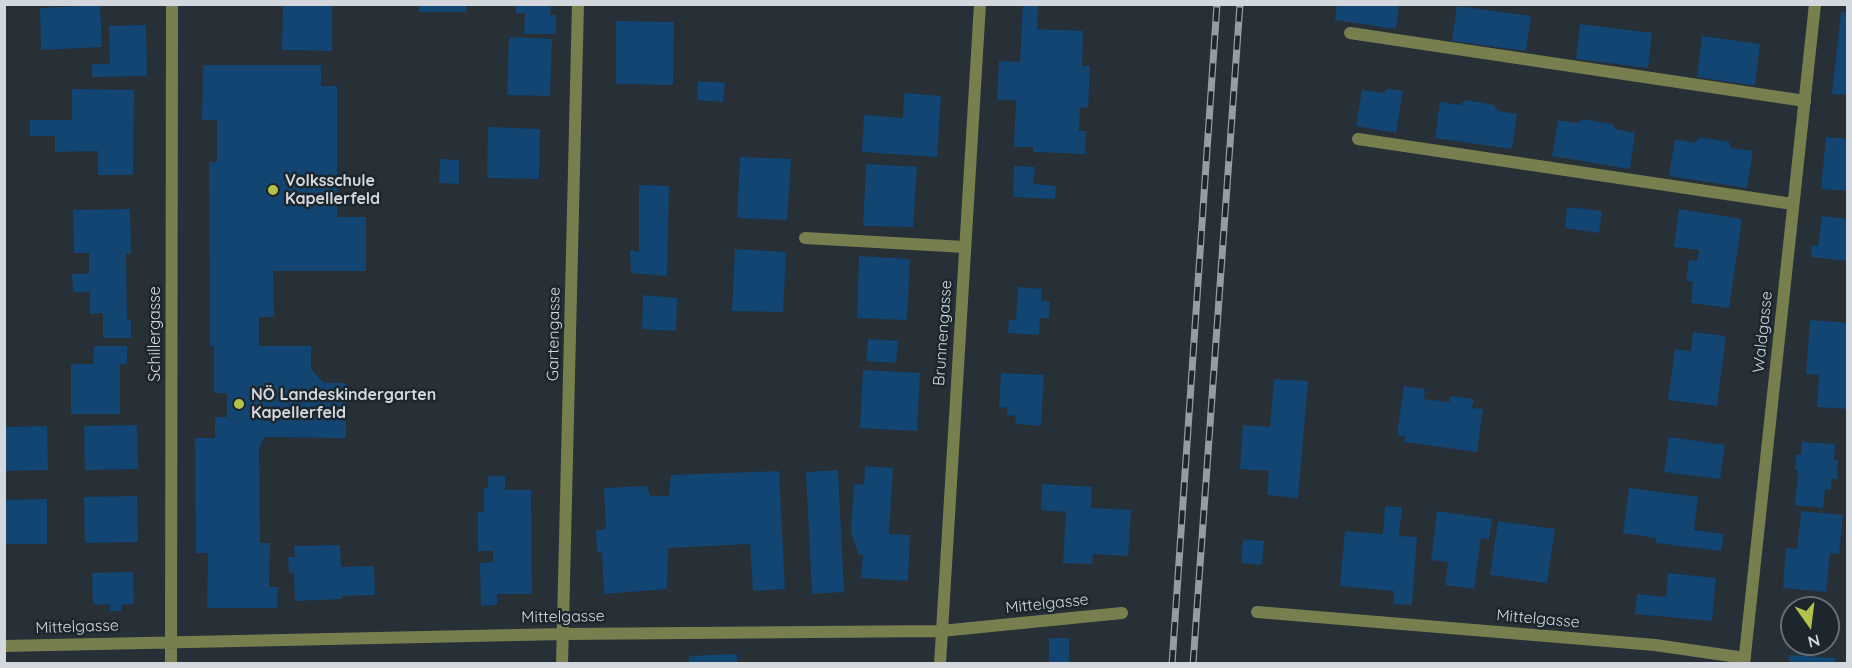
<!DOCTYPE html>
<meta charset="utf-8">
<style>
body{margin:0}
#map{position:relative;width:1852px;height:668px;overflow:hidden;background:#272f37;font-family:Quicksand,sans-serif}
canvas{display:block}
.frame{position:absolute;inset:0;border:6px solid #d3d8de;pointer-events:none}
.north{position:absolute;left:1780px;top:596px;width:60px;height:60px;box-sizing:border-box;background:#1d252d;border:2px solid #666d74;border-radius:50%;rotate:166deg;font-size:16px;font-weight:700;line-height:24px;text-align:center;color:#d3d8de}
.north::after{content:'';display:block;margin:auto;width:21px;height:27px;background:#b4c24a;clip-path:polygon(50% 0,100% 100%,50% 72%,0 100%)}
</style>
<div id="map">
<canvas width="1852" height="668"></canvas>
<div class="frame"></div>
<div class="north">N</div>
</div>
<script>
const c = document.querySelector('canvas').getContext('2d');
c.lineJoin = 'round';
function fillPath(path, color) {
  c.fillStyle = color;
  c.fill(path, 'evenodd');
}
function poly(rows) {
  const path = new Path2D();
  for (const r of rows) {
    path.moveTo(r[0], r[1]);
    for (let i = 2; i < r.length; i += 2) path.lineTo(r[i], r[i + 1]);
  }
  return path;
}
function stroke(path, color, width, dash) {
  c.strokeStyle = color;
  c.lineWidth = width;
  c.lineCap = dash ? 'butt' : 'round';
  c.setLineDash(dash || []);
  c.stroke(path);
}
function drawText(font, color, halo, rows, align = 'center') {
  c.font = font + ' Quicksand,sans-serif';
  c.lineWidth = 5;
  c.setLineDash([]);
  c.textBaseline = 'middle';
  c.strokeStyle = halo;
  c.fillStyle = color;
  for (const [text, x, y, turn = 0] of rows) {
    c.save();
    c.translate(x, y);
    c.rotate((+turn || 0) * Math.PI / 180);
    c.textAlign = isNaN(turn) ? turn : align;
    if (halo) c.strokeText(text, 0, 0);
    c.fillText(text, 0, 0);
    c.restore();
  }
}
const building = poly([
 [283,4,332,4,332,51,282,50],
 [419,4,466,4,466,12,419,12],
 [516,4,551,4,550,15,556,15,556,34,524,34,525,13,516,13],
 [1337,4,1399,4,1396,29,1335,20],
 [100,5,102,47,41,50,40,8],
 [1023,5,1038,6,1037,29,1083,31,1082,66,1090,66,1088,108,1080,107,1079,131,1086,131,1085,154,1033,152,1033,147,1014,147,1016,100,997,100,999,61,1020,62],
 [1457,6,1531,16,1526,51,1452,41],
 [1841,12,1848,13,1848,95,1832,94],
 [616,21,674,22,673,85,616,84],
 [1580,24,1652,33,1648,68,1576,59],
 [146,25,147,76,92,77,92,64,110,64,109,26],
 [1702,36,1760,44,1755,86,1697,77],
 [509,37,552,39,550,96,507,95],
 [203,65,321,65,321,86,337,86,337,217,366,217,366,271,273,271,274,317,259,317,259,346,311,346,311,369,324,383,346,383,346,438,265,437,259,447,260,543,270,543,269,587,278,587,277,608,207,608,208,553,196,553,195,438,215,438,215,417,227,417,227,393,214,393,214,346,210,346,209,162,217,162,217,120,202,120],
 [698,81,725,83,723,102,697,100],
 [72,89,134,90,133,175,98,175,98,151,55,152,55,136,30,136,30,120,72,120],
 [1388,89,1403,91,1396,133,1356,126,1362,90,1382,93],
 [904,93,941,96,937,157,862,152,864,115,903,118],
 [1466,100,1494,105,1498,111,1517,114,1512,149,1435,138,1440,102,1460,105],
 [1583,119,1612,124,1615,129,1635,133,1630,169,1552,156,1558,120,1577,123],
 [488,127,540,129,539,179,487,178],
 [1700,137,1729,142,1732,148,1753,151,1747,188,1669,176,1675,139,1695,143],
 [1826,137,1848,139,1848,191,1821,189],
 [740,157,791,159,787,220,737,218],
 [440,159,459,160,459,184,439,183],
 [866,164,917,167,913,227,863,226],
 [1014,166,1035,167,1033,184,1056,186,1055,199,1013,197],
 [639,185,669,186,667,276,631,273,630,250,639,252],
 [1567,207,1602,211,1599,233,1565,228],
 [130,209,131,253,126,254,127,321,131,320,131,338,103,338,103,313,90,314,90,292,73,292,72,274,89,274,89,253,74,253,73,210],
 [1679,209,1742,219,1729,308,1691,303,1693,281,1686,281,1689,260,1697,261,1699,250,1674,247],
 [1822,216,1848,219,1848,261,1811,257,1812,245,1818,246],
 [735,249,786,252,783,312,732,311],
 [859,256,910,259,907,320,857,318],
 [1018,287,1042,289,1041,301,1050,302,1049,318,1040,318,1039,335,1008,333,1009,320,1016,320],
 [643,295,677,298,676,331,642,329],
 [1810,320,1848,323,1848,409,1817,407,1819,375,1806,374],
 [1693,332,1726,336,1717,406,1668,400,1675,349,1691,351],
 [868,339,898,341,896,363,866,361],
 [94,346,127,346,127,364,120,364,120,414,71,414,71,364,93,364],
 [863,370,920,373,917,431,860,428],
 [1001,373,1044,375,1041,426,1015,424,1016,416,1007,415,1007,408,999,407],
 [1274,379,1308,381,1298,498,1267,495,1269,471,1240,469,1243,425,1270,427],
 [1404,386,1425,389,1424,399,1449,402,1450,396,1474,399,1472,408,1483,409,1477,452,1404,442,1405,436,1397,435],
 [137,425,138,469,85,470,84,426],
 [47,426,48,470,4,471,4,427],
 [1669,437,1725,445,1720,479,1664,472],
 [1802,442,1835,444,1834,460,1838,460,1837,479,1832,479,1831,490,1825,489,1823,508,1795,505,1798,471,1795,470,1796,455,1801,455],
 [865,466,893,468,889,534,910,535,908,581,861,578,863,555,859,555,851,532,854,484,864,485],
 [838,470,844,592,812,594,806,472],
 [779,471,785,589,753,591,750,544,668,548,667,589,604,594,602,552,597,552,596,530,606,529,604,488,647,486,650,496,669,496,671,475],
 [488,476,505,476,505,490,531,490,532,594,497,594,497,605,481,606,480,563,493,562,493,551,478,551,478,512,484,512,484,488,488,488],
 [1042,484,1092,487,1091,508,1131,510,1128,556,1093,554,1092,564,1063,563,1066,512,1041,510],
 [1629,488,1698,497,1694,530,1724,534,1721,551,1656,543,1656,538,1623,533],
 [137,496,138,542,85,543,84,497],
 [47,499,47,544,4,544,4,500],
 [1385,506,1402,507,1399,536,1417,537,1412,605,1393,604,1394,591,1340,586,1345,531,1383,534],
 [1437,511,1492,519,1489,539,1481,538,1474,589,1445,585,1448,562,1431,560],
 [1801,511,1843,515,1839,554,1830,553,1826,592,1783,588,1786,548,1797,549],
 [1498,521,1555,529,1547,583,1490,575],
 [1243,539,1264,541,1262,565,1241,563],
 [340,545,341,567,374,566,375,595,342,596,342,599,295,601,294,573,289,573,288,557,295,557,294,546],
 [133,572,134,604,121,605,121,611,110,611,110,604,93,605,92,573],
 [1668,573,1716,578,1712,621,1635,614,1637,594,1666,597],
 [1049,638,1069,638,1069,664,1049,664],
 [737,654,737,664,689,664,689,656],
 [1789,655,1835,658,1835,664,1789,664]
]);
const lane = poly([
 [1350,33,1805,101],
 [1358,139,1793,204],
 [805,238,965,247]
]);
const street = poly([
 [1257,612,1655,645,1745,658],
 [4,646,563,634,941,631,1122,613],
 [171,664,172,4],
 [562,664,578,4],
 [940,664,980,4],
 [1744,664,1815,4]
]);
const rail = poly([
 [1172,664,1217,4],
 [1193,664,1240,4]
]);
const markers = [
 [273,190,6,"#b4c24a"],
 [239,404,6,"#b4c24a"]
];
const poiNames = [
 ["Volksschule",285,181],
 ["Kapellerfeld",285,199],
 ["NÖ Landeskindergarten",251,395],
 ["Kapellerfeld",251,413]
];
const streetNames = [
 ["Waldgasse",1763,332,-84],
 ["Brunnengasse",943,333,-86],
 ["Schillergasse",155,334,-90],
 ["Gartengasse",554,334,-89],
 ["Mittelgasse",1047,604,-6],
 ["Mittelgasse",563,617,-1],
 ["Mittelgasse",1538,619,5],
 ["Mittelgasse",77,627,-2]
];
fillPath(building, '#124572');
stroke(lane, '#787f4e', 12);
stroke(street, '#787f4e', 12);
stroke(rail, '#969ca3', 7);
stroke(rail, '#1d252d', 4.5, [14]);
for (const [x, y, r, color] of markers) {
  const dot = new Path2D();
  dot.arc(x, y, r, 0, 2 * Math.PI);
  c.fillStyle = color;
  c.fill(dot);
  stroke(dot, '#1d252d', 2);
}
drawText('bold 16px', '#d3d8de', '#1d252d', poiNames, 'left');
drawText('16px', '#d3d8de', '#1d252d', streetNames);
</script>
